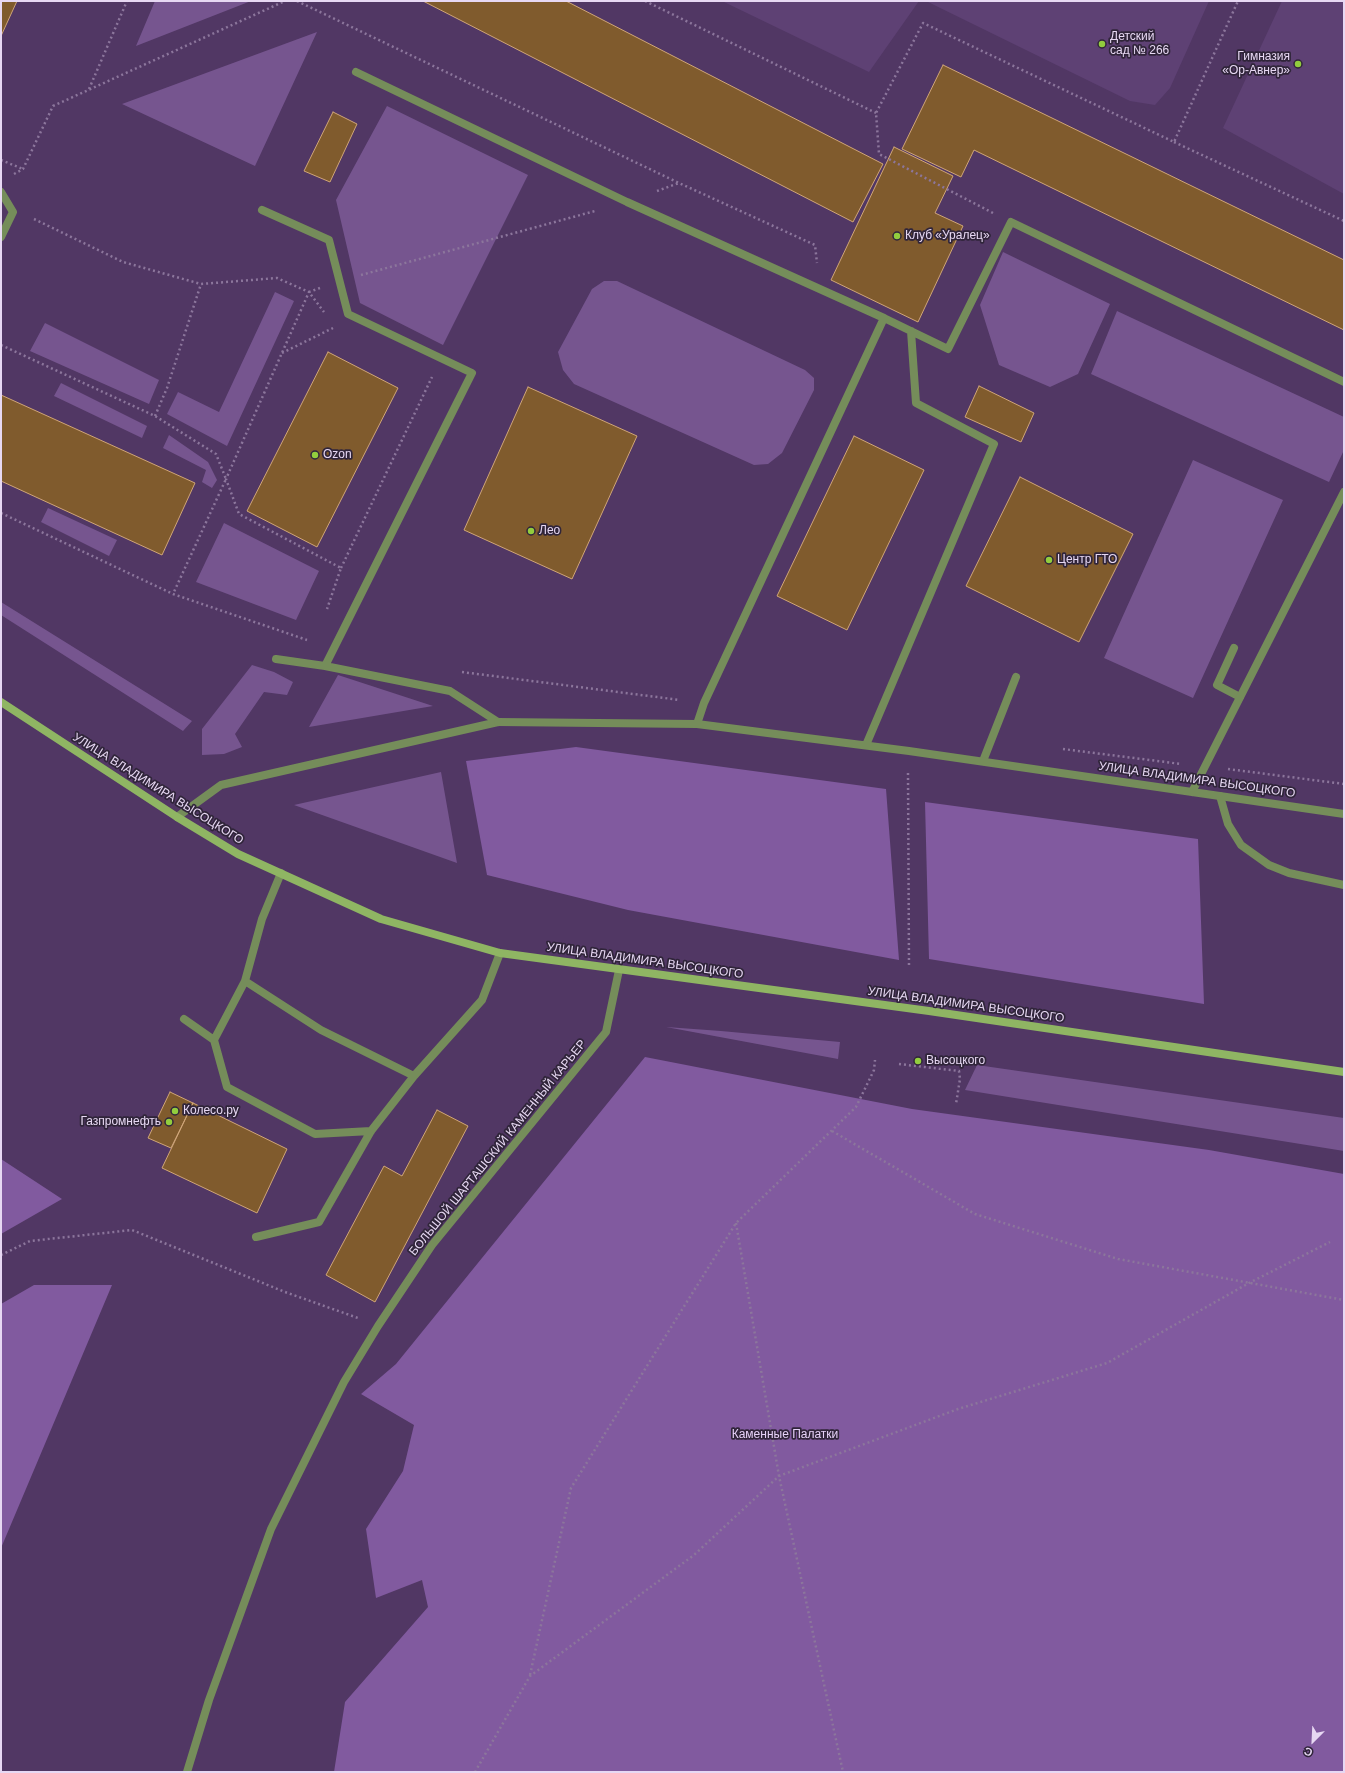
<!DOCTYPE html>
<meta charset="utf-8">
<style>
body{margin:0}
#map{position:relative;width:1345px;height:1773px;overflow:hidden;background:#513764;font-family:Helvetica,sans-serif}
canvas{display:block}
.frame{position:absolute;inset:0;border:2px solid #e7d8f3;pointer-events:none}
.north{position:absolute;left:1293px;top:1721px;width:40px;height:40px;-webkit-text-stroke:3px #30253a;paint-order:stroke;rotate:204deg;font-size:11px;font-weight:700;line-height:16px;text-align:center;color:#e7d8f3}
.north::after{content:'';display:block;margin:auto;width:14px;height:18px;background:#e7d8f3;clip-path:polygon(50% 0,100% 100%,50% 72%,0 100%)}
</style>
<div id="map">
<canvas width="1345" height="1773"></canvas>
<div class="frame"></div>
<div class="north">С</div>
</div>
<script>
const c = document.querySelector('canvas').getContext('2d');
c.lineJoin = 'round';
function fillPath(path, color) {
  c.fillStyle = color;
  c.fill(path, 'evenodd');
}
function poly(rows) {
  const path = new Path2D();
  for (const r of rows) {
    path.moveTo(r[0], r[1]);
    for (let i = 2; i < r.length; i += 2) path.lineTo(r[i], r[i + 1]);
  }
  return path;
}
function stroke(path, color, width, dash) {
  c.strokeStyle = color;
  c.lineWidth = width;
  c.lineCap = dash ? 'butt' : 'round';
  c.setLineDash(dash || []);
  c.stroke(path);
}
function drawText(font, color, halo, rows, align = 'center') {
  c.font = font + ' Helvetica,sans-serif';
  c.lineWidth = 3.5;
  c.setLineDash([]);
  c.textBaseline = 'middle';
  c.strokeStyle = halo;
  c.fillStyle = color;
  for (const [text, x, y, turn = 0] of rows) {
    c.save();
    c.translate(x, y);
    c.rotate((+turn || 0) * Math.PI / 180);
    c.textAlign = isNaN(turn) ? turn : align;
    if (halo) c.strokeText(text, 0, 0);
    c.fillText(text, 0, 0);
    c.restore();
  }
}
const built = poly([
 [722,1,919,1,869,72],
 [926,1,1209,1,1170,88,1155,105,1130,101],
 [1282,1,1344,1,1344,194,1223,128]
]);
const green = poly([
 [155,1,251,1,136,46],
 [317,32,255,166,122,104],
 [387,106,528,175,443,345,360,303,336,200],
 [1003,252,1110,304,1078,374,1050,387,999,365,980,305],
 [604,281,617,281,805,370,814,378,814,390,782,453,768,464,754,465,574,384,563,370,558,352,592,289],
 [275,292,294,301,227,446,167,414,178,392,219,412],
 [1117,311,1344,417,1344,450,1329,482,1091,374],
 [45,323,159,380,149,404,30,351],
 [61,383,147,426,142,438,54,396],
 [169,435,208,462,217,480,212,488,202,482,206,470,163,448],
 [1193,460,1283,500,1193,698,1104,658],
 [48,508,117,540,109,556,41,522],
 [224,523,319,571,296,620,196,582],
 [1,602,192,721,183,731,1,615],
 [252,665,274,672,293,682,287,695,264,692,235,734,242,747,224,754,202,755,202,729],
 [338,675,433,706,309,727],
 [441,772,457,863,294,805],
 [666,1027,721,1031,840,1042,838,1059],
 [977,1065,1344,1118,1344,1151,965,1090]
]);
const forest = poly([
 [576,747,886,789,899,960,628,910,487,875,466,761],
 [925,802,1198,839,1204,1004,929,959],
 [645,1057,912,1109,1209,1150,1344,1174,1344,1772,334,1772,345,1702,428,1607,422,1580,376,1598,366,1529,403,1471,414,1425,361,1394,396,1364],
 [1,1159,62,1199,1,1234],
 [34,1285,112,1285,1,1548,1,1304]
]);
const building = poly([
 [1,1,17,1,1,36,1,1],
 [423,1,566,1,883,164,853,222,423,1],
 [943,65,1344,260,1344,330,974,150,961,177,902,149,943,65],
 [333,112,357,124,330,182,304,171,333,112],
 [894,147,953,176,935,213,963,226,918,322,831,280,894,147],
 [328,352,398,388,317,547,247,511,328,352],
 [979,386,1034,413,1021,442,965,417,979,386],
 [528,387,637,436,572,579,464,530,528,387],
 [1,395,195,483,162,555,1,481,1,395],
 [854,436,924,470,847,630,777,596,854,436],
 [1020,477,1133,534,1079,642,966,586,1020,477],
 [170,1092,193,1103,171,1148,148,1138,170,1092],
 [193,1103,287,1149,257,1213,162,1168,193,1103],
 [437,1110,468,1126,375,1302,326,1275,384,1166,402,1176,437,1110]
]);
const path = poly([
 [297,1,679,183,815,245,817,263],
 [645,1,876,113],
 [89,89,127,1],
 [1174,142,1344,221],
 [1,160,23,169],
 [14,174,23,169,53,106,285,1],
 [657,191,679,183],
 [993,213,879,154,876,113,923,23,1174,142,1238,1],
 [34,219,123,262,201,284,277,278,309,292,226,479,239,514,341,568,327,609],
 [361,275,595,211],
 [320,288,309,292,324,312],
 [1,345,155,416,216,454,226,479,173,594],
 [282,353,333,328],
 [155,416,167,388,201,284],
 [1,513,173,594,307,640],
 [341,568,432,377],
 [462,672,680,700],
 [1063,749,1181,764],
 [1228,769,1344,784],
 [908,773,909,967],
 [899,1064,959,1071,960,1079,956,1104],
 [832,1131,975,1214,1118,1259,1344,1300],
 [736,1223,779,1476,843,1772],
 [1,1255,30,1241,132,1230,285,1292,358,1318],
 [530,1675,571,1488,736,1223,856,1107,874,1070,875,1060],
 [475,1772,530,1676,694,1555,779,1476,958,1409,1107,1363,1249,1283,1330,1242]
]);
const lane = poly([
 [1,192,13,212,1,237],
 [262,210,329,240,348,314,472,373,325,666],
 [1234,648,1217,685,1240,697],
 [276,659,325,666,450,691,498,722],
 [983,761,1016,677],
 [1220,796,1228,824,1241,845,1269,865,1289,873,1344,885],
 [177,817,221,785,498,722],
 [245,981,321,1030,414,1076,482,1000,500,953],
 [184,1019,214,1040,245,981,262,919,281,873],
 [214,1040,227,1087,315,1134,371,1131],
 [256,1237,319,1222,371,1131,414,1076]
]);
const street = poly([
 [356,72,627,202,884,318],
 [498,722,697,724,909,751,1344,814],
 [697,724,704,703,884,318,948,349,1011,222,1344,382],
 [866,745,994,444,916,403,911,331],
 [1192,792,1344,492],
 [187,1772,209,1700,271,1529,344,1382,378,1326,432,1245,606,1032,619,970]
]);
const secondary = poly([
 [1,702,177,817,238,854,381,919,500,953,929,1011,1344,1072]
]);
const markers = [
 [1102,44,4,"#92cd3e"],
 [1298,64,4,"#92cd3e"],
 [897,236,4,"#92cd3e"],
 [315,455,4,"#92cd3e"],
 [531,531,4,"#92cd3e"],
 [1049,560,4,"#92cd3e"],
 [918,1061,4,"#92cd3e"],
 [175,1111,4,"#92cd3e"],
 [169,1122,4,"#92cd3e"]
];
const poiNames = [
 ["Детский",1110,37],
 ["сад № 266",1110,51],
 ["Гимназия",1290,57,"right"],
 ["«Ор-Авнер»",1290,71,"right"],
 ["Клуб «Уралец»",905,236],
 ["Ozon",323,455],
 ["Лео",539,531],
 ["Центр ГТО",1057,560],
 ["Высоцкого",926,1061],
 ["Колесо.ру",183,1111],
 ["Газпромнефть",161,1122,"right"]
];
const streetNames = [
 ["УЛИЦА ВЛАДИМИРА ВЫСОЦКОГО",1197,780,8],
 ["УЛИЦА ВЛАДИМИРА ВЫСОЦКОГО",158,789,32],
 ["УЛИЦА ВЛАДИМИРА ВЫСОЦКОГО",645,961,8],
 ["УЛИЦА ВЛАДИМИРА ВЫСОЦКОГО",966,1005,8],
 ["БОЛЬШОЙ ШАРТАШСКИЙ КАМЕННЫЙ КАРЬЕР",498,1148,-51]
];
const parkNames = [
 ["Каменные Палатки",785,1435]
];
fillPath(built, '#5e4174');
fillPath(green, '#76558f');
fillPath(forest, '#815a9f');
fillPath(building, '#805b2d');
stroke(building, '#cfa577', 1);
stroke(path, '#8c769c', 2.5, [2, 3]);
stroke(lane, '#758d5a', 8);
stroke(street, '#758d5a', 8);
stroke(secondary, '#8fb563', 8);
for (const [x, y, r, color] of markers) {
  const dot = new Path2D();
  dot.arc(x, y, r, 0, 2 * Math.PI);
  c.fillStyle = color;
  c.fill(dot);
  stroke(dot, '#30253a', 1.5);
}
drawText('12px', '#e7d8f3', '#30253a', poiNames, 'left');
drawText('12px', '#e7d8f3', '#30253a', streetNames);
drawText('12px', '#e6d1f8', '#30253a', parkNames);
</script>
